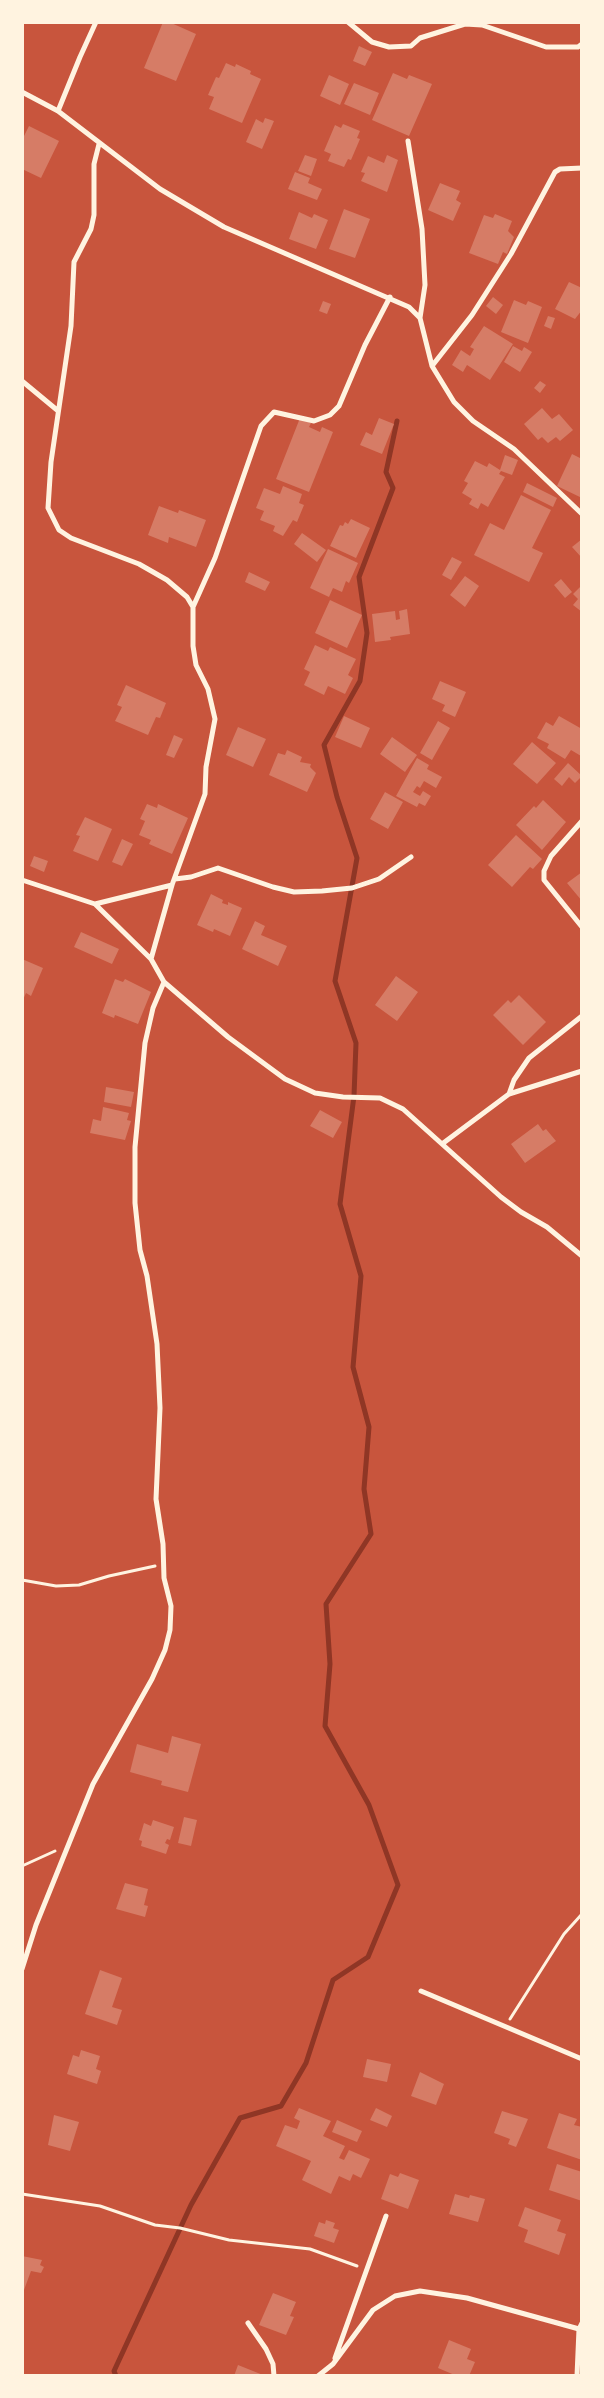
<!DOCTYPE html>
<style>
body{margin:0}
#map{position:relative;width:604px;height:2398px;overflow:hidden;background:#c8553d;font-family:"Zilla Slab",serif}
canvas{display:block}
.frame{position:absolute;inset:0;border:24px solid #fff3e0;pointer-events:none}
</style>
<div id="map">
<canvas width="604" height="2398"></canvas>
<div class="frame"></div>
</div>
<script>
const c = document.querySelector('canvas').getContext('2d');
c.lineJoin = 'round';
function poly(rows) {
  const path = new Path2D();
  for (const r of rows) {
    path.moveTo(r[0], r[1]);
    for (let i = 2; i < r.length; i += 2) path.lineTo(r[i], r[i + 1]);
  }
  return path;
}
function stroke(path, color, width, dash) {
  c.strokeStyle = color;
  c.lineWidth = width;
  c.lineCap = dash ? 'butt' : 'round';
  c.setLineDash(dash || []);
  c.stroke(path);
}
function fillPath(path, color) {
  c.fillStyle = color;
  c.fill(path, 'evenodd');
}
const stream = poly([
 [116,2376,114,2371,191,2205,240,2118,281,2106,306,2063,333,1980,368,1957,398,1885,369,1805,325,1726,330,1664,326,1604,371,1534,364,1489,369,1427,353,1367,361,1276,340,1204,354,1096,356,1043,335,981,357,858,337,797,324,745,360,681,367,633,359,577,393,488,386,472,397,421]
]);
const building = poly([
 [163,22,169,22,196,34,176,81,144,68],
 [359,46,372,52,365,66,353,61],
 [226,63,235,67,236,64,251,71,250,74,261,79,242,123,209,109,214,97,208,95,216,77,219,78],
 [393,73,407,79,409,75,432,84,409,136,372,120],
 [329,75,349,84,340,105,320,96],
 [354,83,379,93,370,115,344,104],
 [265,118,274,121,262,149,246,142,256,119,263,123],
 [343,124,360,131,357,138,360,139,351,160,348,159,344,167,328,161,331,154,324,151,335,125,341,128],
 [29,126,59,141,41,178,22,169,22,140],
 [305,155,317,159,311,176,298,171],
 [387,155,398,160,387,192,361,181,365,173,361,172,368,156,384,163],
 [295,172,310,178,308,183,322,189,317,200,288,189],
 [440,183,460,191,456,200,461,203,453,221,428,210],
 [344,209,370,219,355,258,329,249],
 [299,212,312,218,314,214,328,220,316,249,289,239],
 [495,214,512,221,508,231,514,237,507,254,503,252,498,264,469,253,484,215,493,218],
 [569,282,582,288,582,310,575,319,555,309],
 [493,297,503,305,496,314,486,306],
 [514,300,526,305,528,301,542,307,528,343,501,332],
 [323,301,331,304,327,314,319,311],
 [548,316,555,318,551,329,544,326],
 [484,326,513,344,490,380,467,365,463,372,452,365,461,350,470,356,474,349,470,347],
 [513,346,522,351,524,347,532,352,520,372,504,362],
 [540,381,546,385,540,393,534,388],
 [542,408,552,419,559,414,573,430,560,441,556,437,548,443,542,437,538,440,524,424],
 [300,418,311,423,309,427,320,432,322,427,333,432,309,492,276,479],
 [379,418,394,424,382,454,360,445,366,432,372,435],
 [572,454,582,459,582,498,557,486],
 [505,455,518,460,512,475,501,471,499,474,505,477,488,507,481,503,478,509,469,504,472,499,462,493,468,483,464,481,475,461,487,467,489,463,500,470],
 [527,483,557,498,553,507,523,492],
 [283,486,302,494,299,503,304,505,297,522,293,520,283,536,273,531,275,526,260,520,264,511,256,508,264,488,280,494],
 [521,495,551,510,532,548,543,553,529,582,474,555,490,523,504,530],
 [159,506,178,513,179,510,206,520,196,547,169,537,168,543,148,535],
 [351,519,370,528,356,558,330,546,340,525,343,526,345,522,348,524],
 [302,533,326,550,317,562,294,544],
 [582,539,582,558,572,547],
 [328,549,358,563,349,583,346,581,342,592,333,588,329,597,310,588],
 [452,557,462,562,451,580,442,575],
 [249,572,270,582,265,591,245,582],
 [465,576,479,586,465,607,450,595],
 [561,579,572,592,565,598,554,585],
 [582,585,582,612,573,605,578,599,573,594],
 [330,600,362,615,347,648,315,633],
 [407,609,410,634,390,637,391,640,375,642,372,614,395,611,396,620,400,619,399,611],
 [315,645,328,651,330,647,356,659,348,675,353,678,345,694,328,686,324,695,304,685,310,672,304,669],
 [440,681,466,692,455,717,442,711,445,705,432,699],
 [126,685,166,703,160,718,156,717,148,735,115,721,122,707,117,705],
 [344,716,370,728,361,748,335,737],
 [559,716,582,729,581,756,571,750,565,759,547,748,549,744,537,738,546,722,553,726],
 [438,721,450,728,432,760,420,753],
 [238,727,266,739,253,767,226,755],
 [174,735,183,739,174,758,166,755],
 [392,737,417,755,405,772,380,754],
 [532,742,556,763,537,784,513,764],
 [287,750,302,757,300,762,311,764,310,767,316,773,307,792,269,775,278,753,285,755],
 [417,758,429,765,427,769,442,777,436,788,424,781,420,788,417,786,413,792,420,796,423,791,431,796,425,806,419,803,417,807,396,796],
 [568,763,582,776,575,783,569,777,562,786,554,779],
 [385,792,403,802,388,829,370,819],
 [543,800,566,822,542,850,516,825,534,806,536,808],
 [147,804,157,808,158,804,188,818,172,854,149,844,151,840,139,835,145,821,140,819],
 [85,817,112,829,98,861,73,851,80,836,76,835],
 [516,835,542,859,533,869,530,867,512,887,488,865],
 [122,839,133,844,122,866,112,862],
 [34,856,48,861,44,872,30,866],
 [582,872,582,901,567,883],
 [211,894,223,900,222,903,228,905,228,902,242,908,230,936,214,929,213,932,197,925],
 [255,921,265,926,261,935,287,946,278,966,242,949],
 [81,932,119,949,112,964,74,947],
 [22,959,43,968,31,996,26,993,22,1002],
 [396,976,418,992,397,1021,375,1005],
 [115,979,123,982,125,979,151,992,138,1024,115,1015,114,1018,102,1013],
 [519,995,546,1022,523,1045,493,1015,508,1000,511,1003],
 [106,1087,134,1092,131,1107,104,1102],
 [103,1107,129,1113,127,1120,131,1121,125,1140,90,1133,93,1119,101,1121],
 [320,1110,342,1122,333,1138,310,1126],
 [538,1124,543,1131,546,1129,556,1141,525,1163,511,1144],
 [172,1736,201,1744,188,1792,161,1785,162,1781,130,1772,137,1744,168,1753],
 [184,1817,197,1820,191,1846,178,1843],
 [153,1820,174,1827,170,1840,167,1839,165,1843,169,1845,166,1854,141,1846,142,1841,139,1840,144,1823,151,1826],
 [125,1883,148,1889,144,1905,148,1906,145,1917,116,1909],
 [100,1970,122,1978,112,2007,122,2010,117,2025,85,2014],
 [81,2050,100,2056,96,2069,101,2071,97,2084,67,2074,73,2055,79,2057],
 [367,2059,391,2064,387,2082,363,2077],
 [420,2072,444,2084,436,2105,411,2096],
 [299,2108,331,2121,323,2136,345,2146,339,2158,344,2160,349,2150,370,2159,361,2178,353,2174,350,2181,339,2176,331,2194,302,2180,311,2161,276,2146,285,2125,297,2129,300,2121,294,2118],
 [376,2108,392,2116,387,2127,370,2120],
 [502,2111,528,2119,516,2147,508,2144,510,2139,494,2133],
 [559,2113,577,2119,574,2125,582,2127,582,2160,547,2148],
 [54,2115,79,2122,70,2151,48,2145],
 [337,2120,362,2131,357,2142,332,2132],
 [557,2164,582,2172,582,2201,549,2190],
 [400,2173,419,2180,408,2209,381,2199,390,2174,398,2177],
 [455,2194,469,2198,470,2195,485,2199,478,2222,449,2214],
 [525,2207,561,2220,557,2231,566,2234,559,2255,524,2242,528,2230,518,2226],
 [326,2220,335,2223,333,2228,339,2230,334,2243,314,2236,319,2222,325,2224],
 [22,2256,42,2260,40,2265,44,2267,41,2273,31,2271,24,2290],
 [273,2293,296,2302,290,2316,294,2317,286,2335,259,2325],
 [449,2340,471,2349,467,2359,475,2362,469,2376,457,2376,438,2368],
 [238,2365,263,2375,263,2376,234,2376]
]);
const path = poly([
 [22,1580,56,1586,79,1585,109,1576,155,1566],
 [22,1866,55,1851],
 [510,2019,564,1934,582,1914],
 [22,2194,100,2206,155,2225,180,2228,229,2240,310,2249,357,2266]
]);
const minor = poly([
 [348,22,372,42,389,47,411,46,420,38,465,24,482,25,546,47,578,47,582,44],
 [22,92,58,111,160,189,224,227,409,307,420,318,432,366,454,402,473,421,514,449,582,514],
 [58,111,80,57,96,22],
 [408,141,422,229,425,285,420,318],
 [99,144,94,164,94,215,91,229,74,262,71,326,51,462,48,508,59,530,71,538,139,564,167,580,187,597,193,607,193,646,196,665,208,689,215,719,206,767,205,794,172,885,151,959],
 [432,366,472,315,511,254,555,172,560,169,582,168],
 [22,381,57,410],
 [193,607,215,558,261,426,274,412,314,421,330,415,339,406,365,345,390,297],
 [582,821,551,856,544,871,544,880,582,927],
 [175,879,191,877,218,868,273,887,294,892,322,891,352,888,379,879,411,857],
 [22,880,95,904,151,959,164,982,228,1037,285,1079,315,1093,343,1097,380,1098,403,1109,501,1197,521,1212,547,1227,582,1256],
 [95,904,172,885],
 [509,1094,514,1080,529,1058,582,1016],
 [442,1144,509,1094,582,1071],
 [22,1969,36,1925,93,1784,152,1679,165,1650,170,1630,171,1606,164,1578,163,1544,156,1499,160,1408,157,1344,147,1276,140,1250,135,1203,135,1147,145,1043,153,1008,164,982],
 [421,1991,582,2059],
 [248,2323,266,2349,273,2364,274,2376],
 [335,2358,386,2216],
 [318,2376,333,2364,373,2310,395,2296,420,2291,467,2298,579,2329],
 [577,2376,579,2329,582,2323]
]);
stroke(stream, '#8f3625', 5);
fillPath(building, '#d67c66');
stroke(path, '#fff3e0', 3);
stroke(minor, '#fff3e0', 5);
</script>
